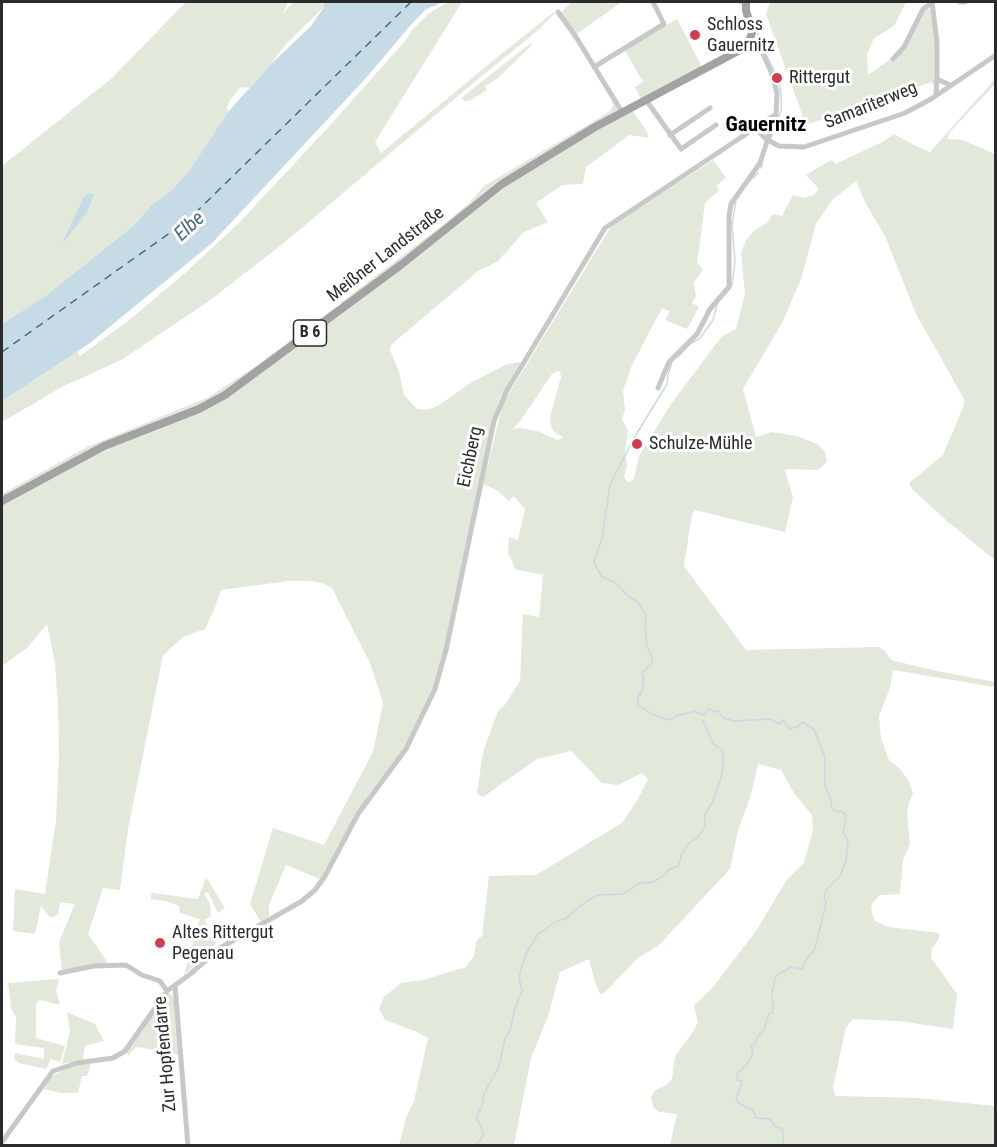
<!DOCTYPE html>
<meta charset="utf-8">
<style>
body{margin:0}
#map{position:relative;width:997px;height:1147px;overflow:hidden;background:#fff;font-family:"Roboto Condensed",sans-serif}
canvas{display:block}
.frame{position:absolute;inset:0;border:3px solid #2b2b2b;pointer-events:none}
</style>
<div id="map">
<canvas width="997" height="1147"></canvas>
<div class="frame"></div>
</div>
<script>
const c = document.querySelector('canvas').getContext('2d');
c.lineJoin = 'round';
function fillPath(path, color) {
  c.fillStyle = color;
  c.fill(path, 'evenodd');
}
function poly(rows) {
  const path = new Path2D();
  for (const r of rows) {
    path.moveTo(r[0], r[1]);
    for (let i = 2; i < r.length; i += 2) path.lineTo(r[i], r[i + 1]);
  }
  return path;
}
function stroke(path, color, width, dash) {
  c.strokeStyle = color;
  c.lineWidth = width;
  c.lineCap = dash ? 'butt' : 'round';
  c.setLineDash(dash || []);
  c.stroke(path);
}
function drawText(font, color, halo, rows, align = 'center') {
  c.font = font + ' "Roboto Condensed",sans-serif';
  c.lineWidth = 6;
  c.setLineDash([]);
  c.textBaseline = 'middle';
  c.strokeStyle = halo;
  c.fillStyle = color;
  for (const [text, x, y, turn = 0] of rows) {
    c.save();
    c.translate(x, y);
    c.rotate((+turn || 0) * Math.PI / 180);
    c.textAlign = isNaN(turn) ? turn : align;
    if (halo) c.strokeText(text, 0, 0);
    c.fillText(text, 0, 0);
    c.restore();
  }
}
const green = poly([
 [186,2,288,2,283,14,293,2,324,2,324,7,284,46,271,64,249,88,241,87,230,100,227,107,228,112,189,171,171,191,152,205,132,227,44,297,2,324,2,166,112,78],
 [448,2,462,2,375,142,381,153,500,55,554,12,555,13,536,32,477,80,285,242,209,301,123,359,62,387,2,422,2,401,77,351,80,356,132,318,186,272,237,225,334,121,405,41,413,29,428,14],
 [571,2,622,2,575,35,561,13],
 [770,2,906,2,894,26,874,38,867,55,868,75,889,60,898,58,924,10,930,9,936,39,935,87,931,82,806,125,766,14],
 [677,19,702,67,641,99,635,87,643,82,624,49],
 [532,42,530,47,498,78,485,86,487,90,471,100,465,101,461,98],
 [995,79,995,84,950,132,947,139,963,140,995,154,995,560,948,522,912,489,909,483,943,455,964,405,964,399,916,314,885,236,866,204,856,181,832,200,816,224,801,279,783,321,743,389,756,437,772,432,797,436,817,444,825,452,827,462,818,470,787,469,785,471,793,497,785,532,695,510,692,514,684,566,746,650,879,647,885,651,891,660,932,670,995,682,995,687,893,670,890,688,879,716,881,738,889,760,900,769,909,781,913,794,908,805,907,815,910,844,903,860,900,894,880,895,873,902,871,909,875,921,888,927,939,933,939,939,932,949,931,958,957,994,953,1029,899,1021,853,1019,846,1027,833,1087,835,1096,918,1098,995,1106,995,1145,670,1145,677,1114,659,1112,653,1107,651,1098,654,1091,665,1086,672,1079,675,1056,691,1035,698,1022,694,1006,713,987,756,931,786,881,804,862,813,830,812,815,794,793,781,770,758,764,751,795,738,830,730,869,658,946,639,957,603,994,600,994,594,979,589,959,560,972,548,1016,531,1058,514,1145,399,1145,406,1118,414,1101,428,1038,415,1031,385,1020,379,1009,384,997,401,983,423,980,466,967,474,956,476,941,482,936,489,876,536,875,622,823,637,801,648,779,642,773,618,785,602,783,571,751,537,759,483,797,477,793,483,752,498,711,504,706,520,681,523,614,539,617,543,575,515,569,510,556,508,556,509,537,518,540,525,509,514,496,509,501,498,491,483,484,503,403,612,225,713,160,726,178,716,186,719,190,705,203,697,263,703,269,694,283,696,296,692,303,699,307,687,329,665,320,670,311,662,308,632,365,623,391,625,410,622,419,628,431,625,450,627,467,624,477,628,482,634,479,639,456,671,404,722,336,736,329,745,294,741,253,746,240,755,230,767,223,773,214,782,216,793,195,804,198,814,195,819,189,806,175,831,160,836,164,884,141,894,134,914,145,930,152],
 [558,371,560,372,561,377,550,417,551,426,555,433,563,437,558,440,537,431,519,428,512,429,519,423,552,374],
 [612,101,618,109,617,111,586,130,444,228,341,305,340,303,444,224,468,204,484,186,609,112,613,106],
 [631,109,646,130,649,138,629,135,586,167,583,184,562,185,536,203,548,222,524,232,497,262,478,271,391,345,390,350,399,372,404,395,417,409,426,410,436,407,472,382,505,365,518,362,521,363,500,398,491,425,443,658,437,678,416,729,400,756,354,816,337,851,320,879,286,865,269,905,269,916,261,922,250,904,273,828,324,845,373,752,383,703,376,681,370,663,332,588,322,583,311,581,289,581,221,590,214,610,205,629,183,637,163,655,128,829,120,890,103,888,88,934,108,963,62,970,59,942,75,904,60,902,58,914,54,917,50,917,41,906,35,934,13,931,15,889,45,894,56,820,59,755,58,706,55,663,47,624,27,648,2,666,2,503,91,455,198,412,512,180],
 [337,306,338,309,212,400,155,423,2,498,2,494,87,447,207,398,256,366],
 [206,877,225,908,218,913,208,892,204,894,210,903,211,916,205,920,216,944,184,975,200,919,180,913,179,906,166,901,150,899,152,893,198,899],
 [59,979,56,991,60,1005,40,1000,36,1004,36,1038,65,1046,60,1062,51,1059,46,1069,19,1063,14,1058,15,1053,44,1059,44,1048,15,1044,16,1017,11,1009,8,983],
 [169,993,174,997,178,1055,138,1047,134,1049,128,1056,127,1051,166,994],
 [67,1012,95,1024,104,1041,85,1046,83,1060,62,1064,70,1031],
 [91,1063,87,1076,82,1076,78,1093,61,1093,44,1089,49,1079,66,1067]
]);
const water = poly([
 [324,2,440,2,437,5,426,9,409,27,366,78,212,243,90,343,2,401,2,324,44,297,132,227,152,205,171,191,189,171,228,112,271,64,311,26,324,7],
 [89,193,94,195,87,212,64,242,63,241,84,197]
]);
const stream = poly([
 [738,2,741,4],
 [749,10,762,45],
 [765,52,778,78,781,94,781,111,771,138],
 [761,168,762,165],
 [751,180,758,173],
 [732,285,735,262,732,225,736,201],
 [678,357,690,344,700,338,713,320,717,305],
 [672,363,668,375,667,384,634,438,610,485,602,539,594,562,601,576,617,584,629,597,638,602,646,616,645,624,647,646,653,659,652,663,642,673,644,681,642,691,638,697,638,705,653,715,670,720,676,716,694,711,703,715,709,709,715,712,718,710,722,717,733,721,770,719,780,724,783,720,790,729,799,726,802,722,804,723,814,729,825,757,825,786,831,799,831,806,834,811,842,811,846,815,843,833,848,840,846,861,840,876,827,889,824,897,826,903,815,949,804,963,803,969,791,967,776,976,772,992,773,1012,769,1014,764,1030,758,1036,754,1045,751,1046,753,1054,747,1064,737,1074,737,1080,742,1081,736,1099,738,1103,753,1110,756,1118,770,1119,775,1126,783,1129,783,1146],
 [703,720,713,744,718,747],
 [474,1146,479,1142,484,1134,476,1117,482,1106,484,1093,499,1067,505,1038,510,1031,515,1008,522,991,519,978,521,969,527,952,538,934,557,921,565,919,587,901,598,895,623,894,640,883,653,882,665,875,668,870,678,866,681,858,681,854,684,852,688,844,698,837,705,827,705,814,712,803,721,778,724,759,722,750]
]);
const ferry = poly([
 [2,352,188,220,411,2]
]);
const street = poly([
 [932,2,937,42,937,79,950,85],
 [960,2,965,2],
 [558,12,576,37,622,112],
 [893,59,904,47,923,9,932,3],
 [594,67,664,24,653,2],
 [936,95,937,79],
 [646,100,681,149,716,125],
 [754,127,766,139,779,146,804,147,905,113,931,99,996,55],
 [670,135,710,108],
 [658,388,669,362,697,334,710,309,729,287,729,217,731,204,760,163,776,114,777,93,772,74,760,47,751,39],
 [60,973,94,966,126,965,142,975,160,981,167,991],
 [175,986,188,1146],
 [2,1142,53,1071,77,1063,113,1058,125,1051,167,991,189,975,220,948,302,901,315,890,325,876,358,814,406,749,435,689,446,650,494,421,506,392,605,228,776,114]
]);
const primary = poly([
 [2,501,104,446,199,409,225,395,402,264,502,184,595,127,740,50,748,44,752,33,746,10,746,2]
]);
const markers = [
 [695,35,6,"#d23d4d"],
 [777,78,6,"#d23d4d"],
 [637,444,6,"#d23d4d"],
 [160,943,6,"#d23d4d"]
];
const shields = [
 [310,333,33]
];
const shieldNames = [
 ["B 6",310,333]
];
const poiNames = [
 ["Schloss",707,25],
 ["Gauernitz",707,46],
 ["Rittergut",789,78],
 ["Schulze-Mühle",649,444],
 ["Altes Rittergut",172,933],
 ["Pegenau",172,954]
];
const streetNames = [
 ["Samariterweg",871,106,-22],
 ["Meißner Landstraße",386,255,-38],
 ["Eichberg",471,457,-78],
 ["Zur Hopfendarre",166,1054,-95]
];
const waterNames = [
 ["Elbe",190,227,-43]
];
const quarterNames = [
 ["Gauernitz",766,126]
];
fillPath(green, '#e2e8da');
fillPath(water, '#c7dbe6');
stroke(stream, '#c7dbe6', 1.5);
stroke(ferry, '#426d84', 1.5, [8, 6]);
stroke(street, '#c8c8c8', 5);
stroke(primary, '#a3a3a3', 8);
for (const [x, y, r, color] of markers) {
  const dot = new Path2D();
  dot.arc(x, y, r, 0, 2 * Math.PI);
  c.fillStyle = color;
  c.fill(dot);
  stroke(dot, '#fff', 2);
}
for (const [x, y, w] of shields) {
  const box = new Path2D();
  box.roundRect(x - w / 2, y - 13, w, 26, 4.5);
  c.fillStyle = '#fff';
  c.fill(box);
  stroke(box, '#2b2b2b', 1.5);
}
drawText('bold 16px', '#2b2b2b', null, shieldNames);
drawText('18px', '#2b2b2b', '#fff', poiNames, 'left');
drawText('18px', '#2b2b2b', '#fff', streetNames);
drawText('italic 20px', '#426d84', '#fff', waterNames);
drawText('bold 21px', '#000', '#fff', quarterNames);
</script>
